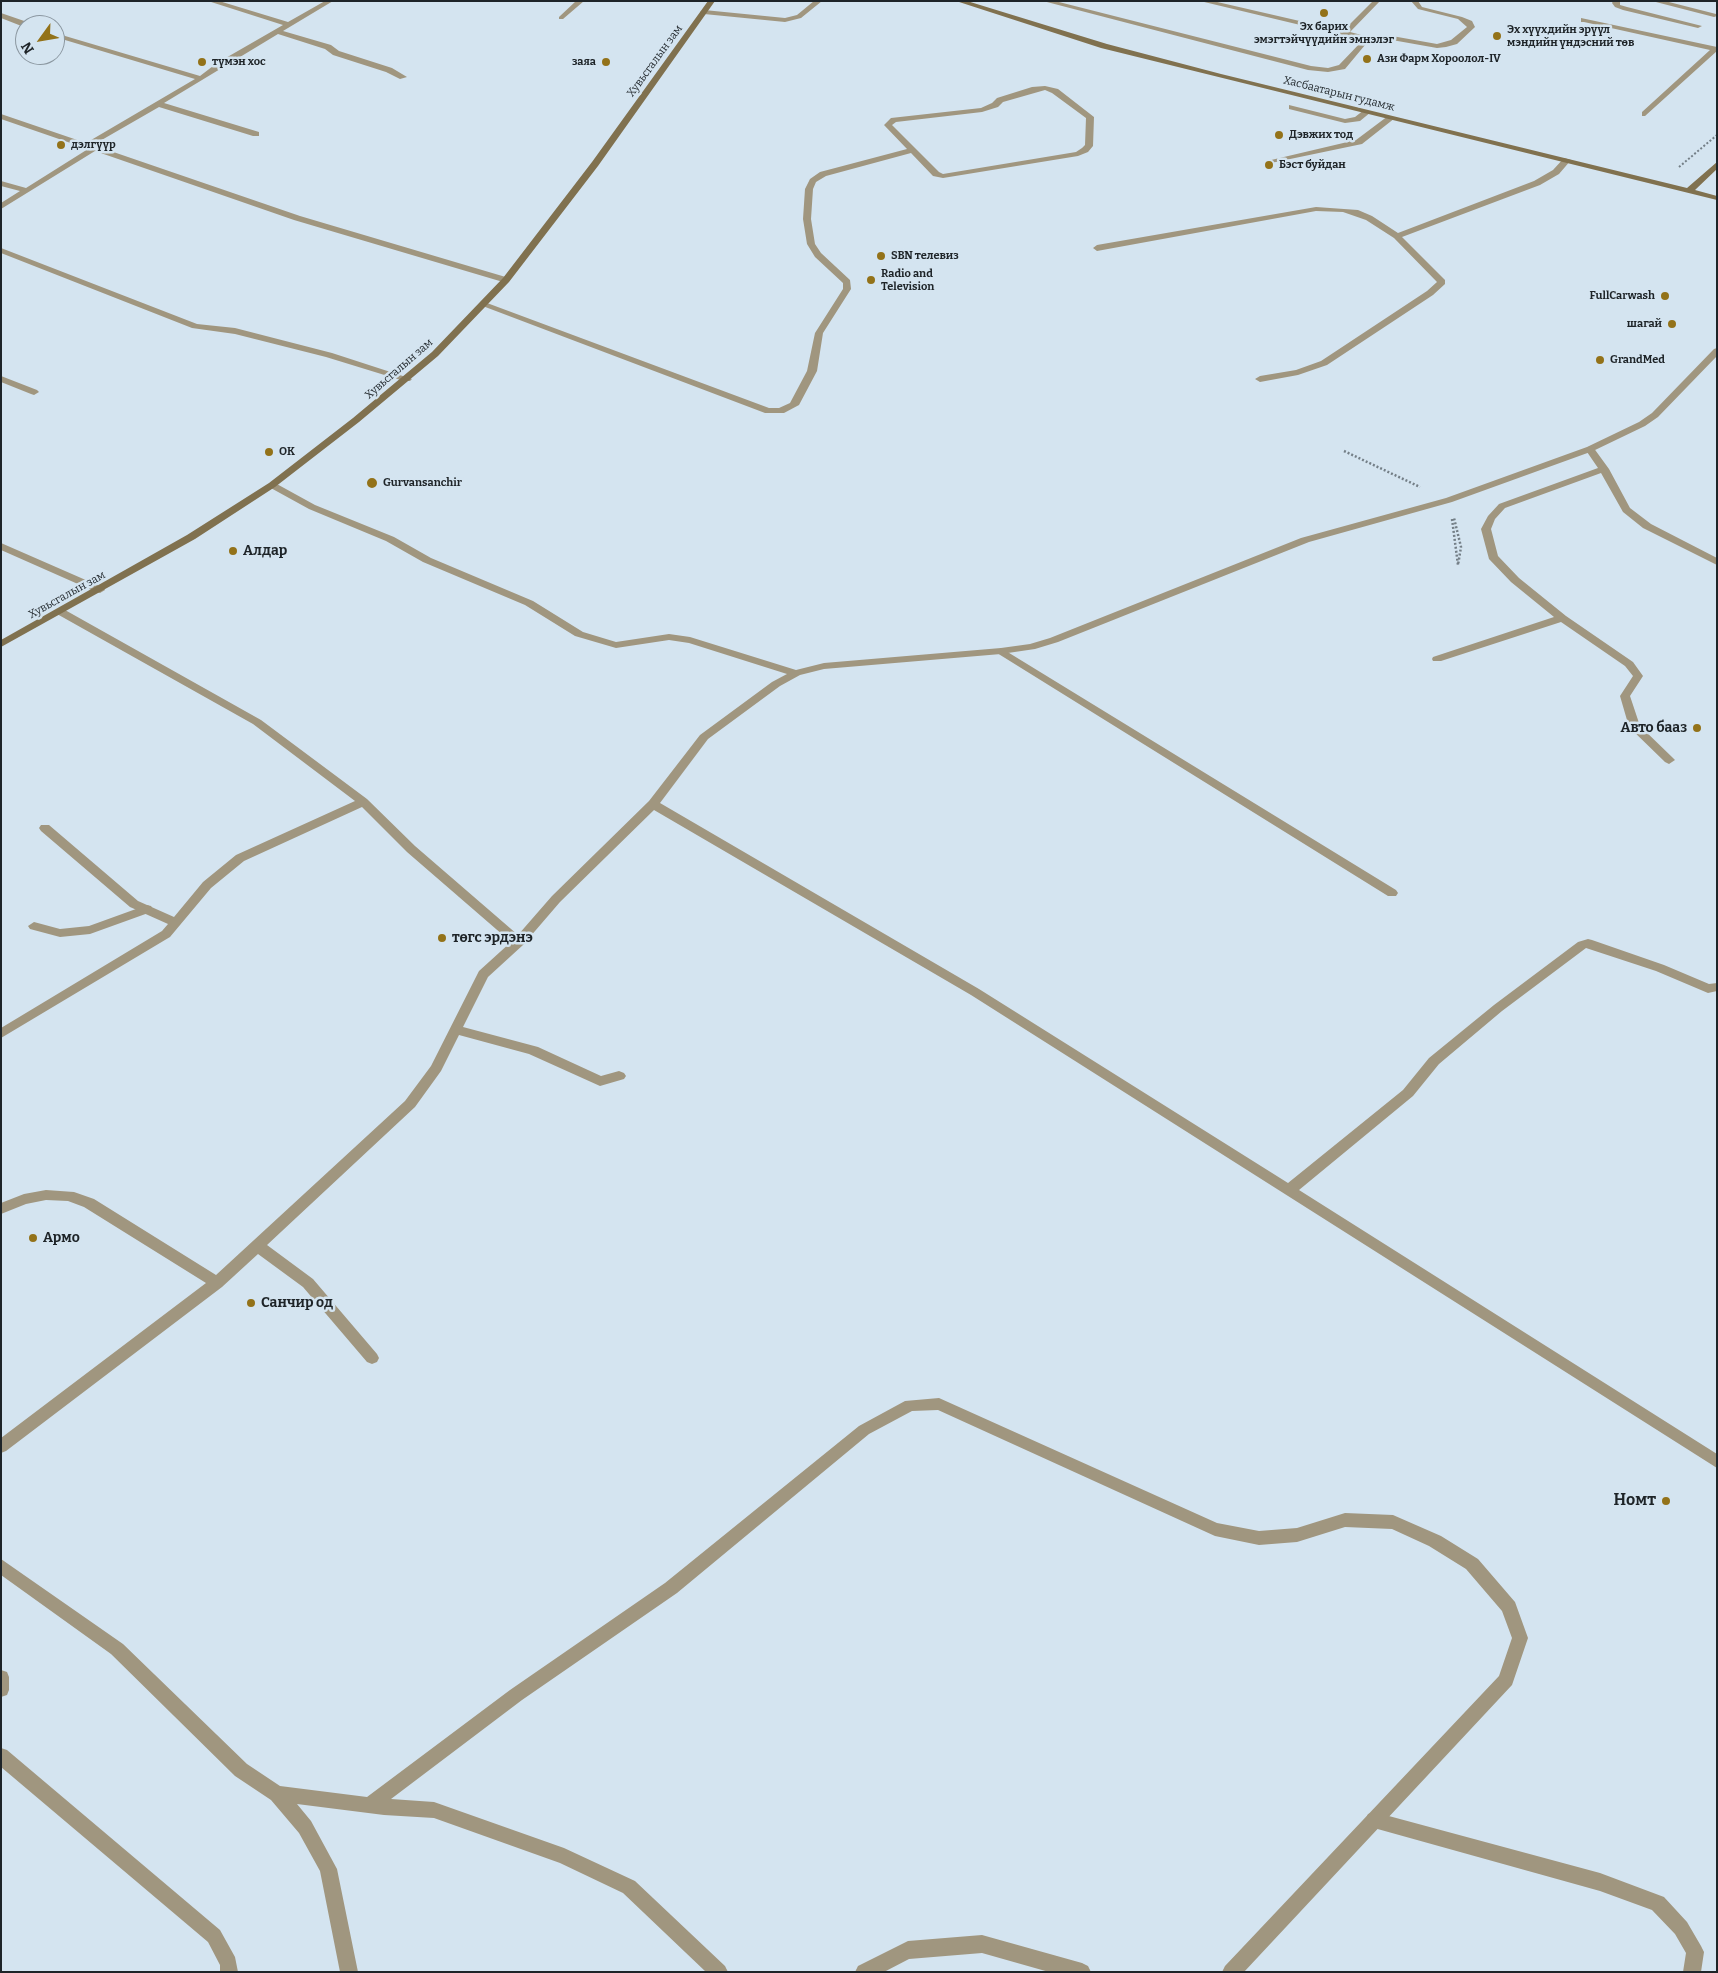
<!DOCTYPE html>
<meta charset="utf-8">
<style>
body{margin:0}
#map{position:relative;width:1718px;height:1973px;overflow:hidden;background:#d4e4f0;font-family:Bitter,serif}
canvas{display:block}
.frame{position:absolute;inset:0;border:2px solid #1e2428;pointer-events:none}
.north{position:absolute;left:15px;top:15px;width:50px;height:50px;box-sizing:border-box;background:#d4e4f0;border:1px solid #8b97a0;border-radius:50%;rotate:238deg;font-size:14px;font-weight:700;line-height:20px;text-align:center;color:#1e2428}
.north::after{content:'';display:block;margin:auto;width:18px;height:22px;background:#937219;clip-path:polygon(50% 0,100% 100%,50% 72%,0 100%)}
</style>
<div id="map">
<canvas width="1718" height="1973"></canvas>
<div class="frame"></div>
<div class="north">N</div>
</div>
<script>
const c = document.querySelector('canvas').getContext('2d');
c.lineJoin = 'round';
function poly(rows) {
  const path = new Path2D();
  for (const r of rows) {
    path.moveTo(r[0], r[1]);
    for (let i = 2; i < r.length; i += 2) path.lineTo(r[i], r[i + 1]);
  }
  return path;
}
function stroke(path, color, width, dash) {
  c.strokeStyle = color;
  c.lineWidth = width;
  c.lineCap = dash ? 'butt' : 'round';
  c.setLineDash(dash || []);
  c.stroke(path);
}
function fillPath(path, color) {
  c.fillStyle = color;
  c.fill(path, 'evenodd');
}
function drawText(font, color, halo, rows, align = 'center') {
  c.font = font + ' Bitter,serif';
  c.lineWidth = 5;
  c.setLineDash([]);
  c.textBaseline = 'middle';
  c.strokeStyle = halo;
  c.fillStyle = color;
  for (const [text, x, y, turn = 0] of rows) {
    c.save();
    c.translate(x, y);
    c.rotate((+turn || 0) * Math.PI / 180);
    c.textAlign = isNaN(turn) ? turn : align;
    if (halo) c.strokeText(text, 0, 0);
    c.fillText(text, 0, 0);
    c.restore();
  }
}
const pathFar1 = poly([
 [1679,167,1717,135]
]);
const path = poly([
 [1344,451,1420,487],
 [1452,519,1458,565,1461,547,1454,518]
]);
const lane = poly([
 [814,1,822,1,801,18,785,22,704,14,700,12,704,10,785,18,797,15,814,1],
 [1043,1,1055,1,1311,66,1328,68,1339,65,1363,40,1200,1,1213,1,1343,31,1373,1,1380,1,1350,32,1369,37,1392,36,1437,44,1451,40,1467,27,1458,19,1418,9,1411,1,1418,1,1422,7,1462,17,1472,21,1475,27,1457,44,1446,47,1437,48,1392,40,1371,41,1365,45,1345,69,1328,72,1308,70,1043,1],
 [1613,1,1620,1,1620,5,1627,7,1702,26,1698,28,1623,10,1615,7,1612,3,1613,1],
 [1652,1,1665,1,1716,14,1717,16,1714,17,1652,1],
 [1581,18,1717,47,1717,51,1645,116,1642,116,1642,112,1710,50,1584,22,1581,22,1581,18],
 [1045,86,1058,89,1094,117,1093,146,1088,152,1078,156,943,178,933,176,911,153,826,176,816,182,813,189,811,219,815,244,821,253,850,280,851,289,823,333,817,371,799,405,784,413,765,413,480,305,487,303,769,408,779,408,790,403,807,371,815,333,843,289,843,283,815,257,807,244,803,219,805,189,810,179,820,172,907,149,884,125,891,118,981,108,992,103,997,98,1032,87,1045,86],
 [1045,90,1052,93,1086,118,1085,145,1082,148,1076,152,943,174,939,172,892,125,896,122,982,112,998,107,1003,102,1045,90],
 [1289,105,1345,119,1355,117,1364,110,1371,112,1360,121,1345,123,1289,109,1289,105],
 [1388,116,1395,118,1362,144,1271,163,1267,161,1356,140,1388,116],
 [1564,158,1571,160,1559,174,1540,185,1402,237,1445,280,1445,284,1433,295,1327,365,1298,375,1260,382,1255,379,1260,376,1296,370,1321,361,1427,291,1437,282,1394,238,1366,220,1343,212,1316,211,1097,251,1093,248,1097,245,1316,207,1358,210,1372,216,1398,233,1534,181,1553,170,1564,158],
 [1590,446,1593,447,1609,469,1630,508,1651,524,1717,558,1717,565,1643,528,1623,512,1601,473,1505,508,1495,519,1491,529,1498,556,1519,578,1566,616,1633,662,1643,676,1630,696,1640,726,1673,758,1675,760,1669,764,1665,762,1629,727,1620,696,1633,676,1625,666,1561,622,1441,661,1433,661,1432,659,1433,657,1554,617,1511,582,1489,559,1481,529,1488,516,1499,504,1598,468,1585,449,1590,446],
 [1001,648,1396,890,1398,893,1396,896,1388,896,997,653,996,651,1001,648],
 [147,905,151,906,153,909,151,912,90,934,60,937,30,929,28,926,34,922,60,929,89,926,147,905],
 [1,1670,7,1672,9,1677,9,1690,7,1695,1,1697,1,1670],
 [1,1748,7,1750,220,1930,235,1957,238,1972,220,1972,220,1965,208,1942,1,1767,1,1748],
 [1374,1812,1600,1873,1664,1897,1687,1922,1701,1946,1704,1952,1701,1972,1683,1972,1686,1953,1675,1934,1652,1910,1600,1891,1374,1828,1368,1826,1365,1820,1368,1814,1374,1812]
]);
const street = poly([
 [208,1,219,1,288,22,325,1,333,1,283,31,331,45,339,51,392,68,407,77,400,79,386,72,333,55,325,49,278,34,164,103,259,132,259,136,253,136,159,107,93,145,300,216,509,278,509,282,503,282,294,220,95,151,1,209,1,203,20,191,1,186,1,181,26,188,88,149,1,119,1,114,86,143,195,79,55,37,55,33,200,76,217,63,283,25,208,1],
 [576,1,584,1,563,19,559,19,559,17,576,1],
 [1,13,30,23,31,25,24,27,1,18,1,13],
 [1,248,197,324,235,328,332,353,412,379,410,381,404,381,326,357,235,334,192,328,1,253,1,248],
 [1717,348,1717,356,1658,417,1645,426,1593,451,1452,502,1309,542,1058,642,1035,649,1001,654,824,669,800,675,780,686,708,739,660,803,979,989,1288,1183,1403,1090,1429,1058,1494,1005,1578,942,1588,939,1592,940,1664,965,1709,984,1717,983,1717,991,1708,993,1656,971,1586,948,1502,1011,1439,1064,1413,1096,1299,1190,1717,1454,1717,1468,971,995,654,810,560,902,523,945,488,977,463,1027,538,1047,601,1076,619,1071,624,1073,626,1076,624,1079,600,1086,529,1054,459,1035,441,1071,415,1107,267,1245,313,1279,377,1354,379,1358,377,1362,372,1364,367,1362,303,1287,258,1254,222,1287,6,1451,1,1453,1,1438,206,1283,84,1207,68,1201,46,1200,26,1204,1,1214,1,1203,24,1194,46,1190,74,1192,94,1199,216,1275,405,1101,431,1066,479,971,511,942,407,852,362,807,244,861,211,888,170,937,1,1038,1,1028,162,931,168,924,130,907,41,831,39,828,41,825,49,825,138,901,174,917,203,882,236,855,355,801,253,724,57,614,56,612,57,610,65,610,261,720,367,799,415,846,518,935,552,896,649,801,700,735,772,682,787,674,689,643,669,640,616,648,575,636,525,605,423,562,386,541,309,509,269,487,269,483,275,483,315,505,394,537,431,558,533,601,583,632,616,642,669,634,690,637,796,670,824,663,1001,648,1030,644,1050,638,1301,538,1446,498,1587,447,1639,422,1652,413,1714,349,1717,348],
 [1,376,37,390,39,392,34,395,31,394,1,382,1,376],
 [1,543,104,588,105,590,100,593,96,592,1,550,1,543],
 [939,1398,1217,1523,1259,1531,1297,1528,1345,1513,1393,1515,1441,1536,1478,1559,1515,1602,1528,1638,1512,1685,1244,1972,1222,1972,1225,1966,1499,1676,1512,1638,1502,1611,1466,1569,1429,1546,1392,1529,1345,1527,1297,1542,1259,1545,1215,1536,938,1410,912,1411,869,1434,677,1593,522,1700,391,1799,434,1802,564,1848,635,1881,725,1966,728,1972,706,1972,623,1893,560,1863,434,1818,384,1815,297,1804,311,1821,337,1869,358,1972,340,1972,320,1871,299,1833,271,1800,235,1776,111,1654,1,1575,1,1559,123,1644,247,1764,280,1786,367,1797,510,1690,665,1583,859,1426,905,1401,939,1398],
 [982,1935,1082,1963,1088,1966,1091,1972,1049,1972,982,1953,909,1959,884,1972,855,1972,858,1966,908,1941,982,1935]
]);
const secondary = poly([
 [708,1,715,1,598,166,509,282,438,356,359,422,275,487,195,539,1,647,1,640,187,535,269,483,353,418,432,352,503,278,592,162,708,1],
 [956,1,967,1,1107,44,1221,74,1687,188,1717,162,1717,169,1695,190,1717,196,1717,200,1101,48,956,1]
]);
const markers = [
 [1324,13,5,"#937219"],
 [1497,36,5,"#937219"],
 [1367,59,5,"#937219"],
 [202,62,5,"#937219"],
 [606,62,5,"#937219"],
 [1279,135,5,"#937219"],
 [61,145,5,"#937219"],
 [1269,165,5,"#937219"],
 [881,256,5,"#937219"],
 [871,280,5,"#937219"],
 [1665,296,5,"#937219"],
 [1672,324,5,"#937219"],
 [1600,360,5,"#937219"],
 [269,452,5,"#937219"],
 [372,483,6,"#937219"],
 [233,551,5,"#937219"],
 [1697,728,5,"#937219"],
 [442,938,5,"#937219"],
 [33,1238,5,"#937219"],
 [251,1303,5,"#937219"],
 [1666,1501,5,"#937219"]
];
const farPoinames = [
 ["Эх барих",1324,27,"center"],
 ["эмэгтэйчүүдийн эмнэлэг",1324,40,"center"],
 ["Эх хүүхдийн эрүүл",1507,30],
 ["мэндийн үндэсний төв",1507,43],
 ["Ази Фарм Хороолол-IV",1377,59],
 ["түмэн хос",212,62],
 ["заяа",596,62,"right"],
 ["Дэвжих тод",1289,135],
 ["дэлгүүр",71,145],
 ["Бэст буйдан",1279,165],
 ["SBN телевиз",891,256],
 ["Radio and",881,274],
 ["Television",881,287],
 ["FullCarwash",1655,296,"right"],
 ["шагай",1662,324,"right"],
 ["GrandMed",1610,360],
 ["ОК",279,452],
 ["Gurvansanchir",383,483]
];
const farStreetnames = [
 ["Хувьсгалын зам",655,61,-54],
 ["Хасбаатарын гудамж",1339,94,14],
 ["Хувьсгалын зам",399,369,-41],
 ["Хувьсгалын зам",67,595,-29]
];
const poiNames = [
 ["Алдар",243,551],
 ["Авто бааз",1687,728,"right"],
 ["төгс эрдэнэ",452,938],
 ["Армо",43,1238],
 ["Санчир од",261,1303]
];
const nearPoinames = [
 ["Номт",1656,1501]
];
stroke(pathFar1, '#747f87', 2, [2, 2]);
stroke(path, '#747f87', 2.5, [2, 2]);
fillPath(lane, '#a0967f');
fillPath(street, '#a0967f');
fillPath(secondary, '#80714f');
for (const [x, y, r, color] of markers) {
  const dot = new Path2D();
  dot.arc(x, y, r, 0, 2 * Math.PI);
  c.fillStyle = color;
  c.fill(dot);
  stroke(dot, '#d4e4f0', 2);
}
drawText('bold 11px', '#1e2428', '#d4e4f0', farPoinames, 'left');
drawText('11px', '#1e2428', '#d4e4f0', farStreetnames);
drawText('bold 14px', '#1e2428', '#d4e4f0', poiNames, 'left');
drawText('bold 16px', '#1e2428', '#d4e4f0', nearPoinames, 'right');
</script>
